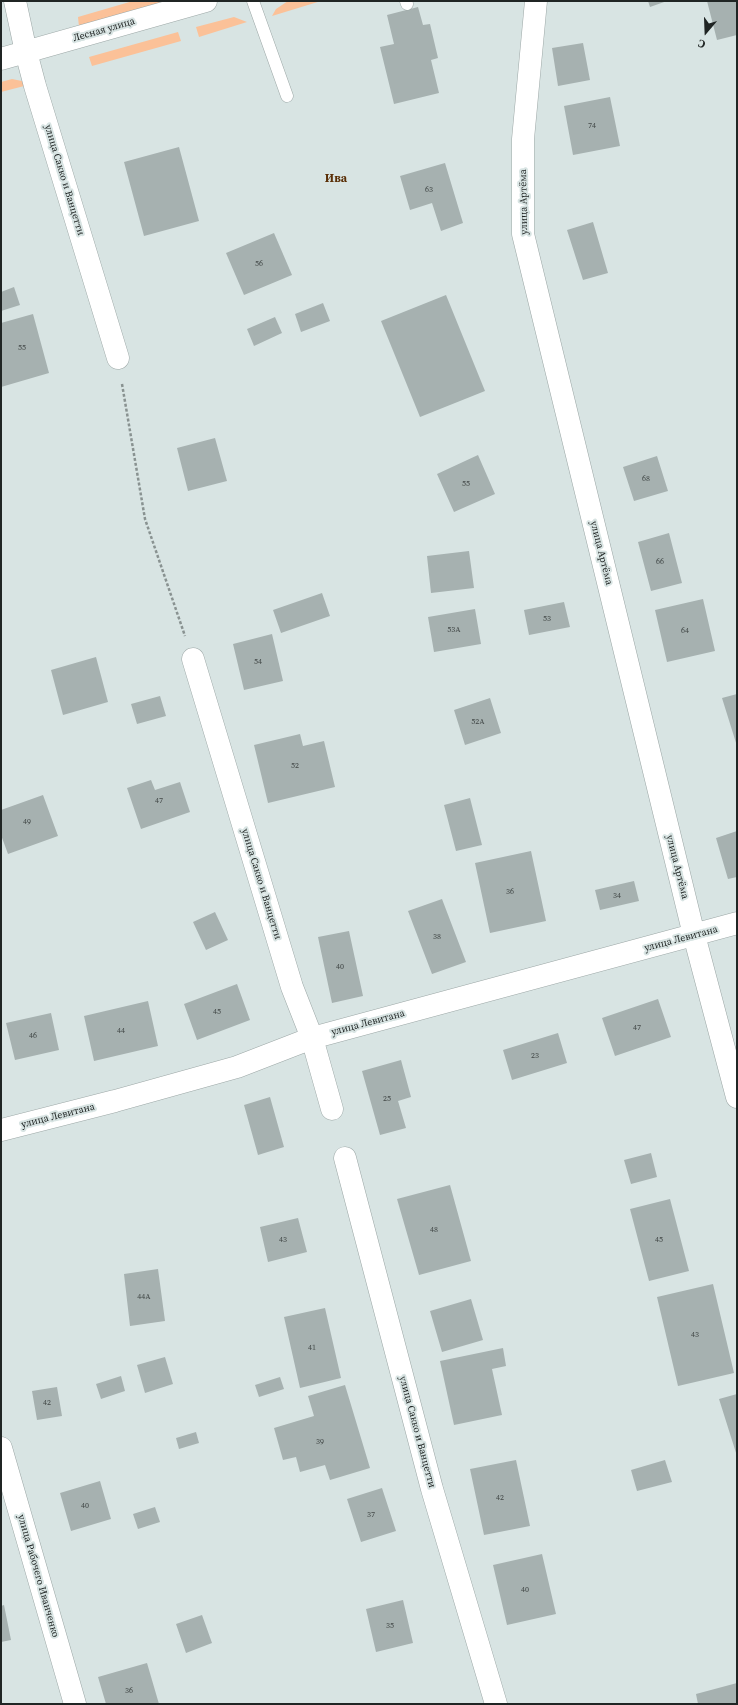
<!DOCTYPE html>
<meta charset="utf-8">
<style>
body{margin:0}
#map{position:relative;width:738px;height:1705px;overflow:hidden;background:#d8e4e3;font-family:"Source Serif 4",serif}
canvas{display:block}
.frame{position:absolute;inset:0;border:2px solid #202524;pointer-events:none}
.north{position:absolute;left:686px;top:12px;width:40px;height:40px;-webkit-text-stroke:3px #d8e4e3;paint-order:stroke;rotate:199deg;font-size:11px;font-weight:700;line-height:16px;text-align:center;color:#202524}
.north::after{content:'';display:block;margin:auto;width:14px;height:18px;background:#202524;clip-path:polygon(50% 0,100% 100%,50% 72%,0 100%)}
</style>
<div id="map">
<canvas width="738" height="1705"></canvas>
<div class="frame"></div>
<div class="north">С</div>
</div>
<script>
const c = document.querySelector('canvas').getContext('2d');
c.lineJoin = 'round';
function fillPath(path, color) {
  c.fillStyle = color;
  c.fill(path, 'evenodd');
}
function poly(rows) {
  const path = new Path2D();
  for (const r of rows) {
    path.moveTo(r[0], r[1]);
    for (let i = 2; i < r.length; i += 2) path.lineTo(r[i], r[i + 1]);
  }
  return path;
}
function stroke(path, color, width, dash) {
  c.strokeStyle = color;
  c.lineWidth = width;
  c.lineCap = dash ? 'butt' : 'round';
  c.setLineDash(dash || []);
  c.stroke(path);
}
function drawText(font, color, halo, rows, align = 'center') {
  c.font = font + ' "Source Serif 4",serif';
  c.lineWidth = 4;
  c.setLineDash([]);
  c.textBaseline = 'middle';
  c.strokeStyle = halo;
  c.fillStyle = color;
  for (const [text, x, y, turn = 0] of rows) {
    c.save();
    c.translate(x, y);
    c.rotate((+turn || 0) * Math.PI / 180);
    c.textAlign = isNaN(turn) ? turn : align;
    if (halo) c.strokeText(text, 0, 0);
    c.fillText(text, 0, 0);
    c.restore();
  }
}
const green = poly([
 [133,1,167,1,79,27,78,17],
 [288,1,321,1,272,16,276,9],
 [234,17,247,22,199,37,196,27],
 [178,32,181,41,92,66,89,57],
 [12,79,27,82,28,85,1,92,1,82]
]);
const building = poly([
 [648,1,667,1,650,7],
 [707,1,737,1,737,35,717,40],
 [418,7,423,25,430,24,438,58,431,60,439,93,394,104,380,47,394,44,387,15],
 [583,43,590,80,558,86,552,48],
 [610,97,620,146,573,155,564,106],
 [179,147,199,221,144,236,124,162],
 [445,163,463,223,441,231,432,203,410,210,400,176],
 [593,222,608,273,583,280,567,230],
 [274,233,292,275,244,295,226,253],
 [14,287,20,305,1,311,1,292],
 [446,295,485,391,420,417,381,321],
 [323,303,330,321,301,332,295,314],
 [33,314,49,373,1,387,1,323],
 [275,317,282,333,254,346,247,329],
 [215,438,227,481,188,491,177,448],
 [478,455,495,494,454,512,437,474],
 [657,456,668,491,634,501,623,467],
 [669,533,682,583,651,591,638,542],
 [469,551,474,588,431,593,427,556],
 [322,593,330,616,281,633,273,610],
 [703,599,715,651,667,662,655,610],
 [564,602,570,627,529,635,524,610],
 [475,609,481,644,434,652,428,617],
 [272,634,283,681,244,690,233,644],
 [96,657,108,702,63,715,51,670],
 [737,694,737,746,722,698],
 [160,696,166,716,137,724,131,704],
 [490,698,501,733,465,745,454,710],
 [300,734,303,746,324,741,335,787,268,803,254,745],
 [151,780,155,790,180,782,190,812,141,829,127,788],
 [43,795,58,836,8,854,1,835,1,810],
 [470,798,482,845,456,851,444,805],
 [737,831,737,877,728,879,716,838],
 [531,851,546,921,490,933,475,863],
 [634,881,639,901,600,910,595,890],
 [442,899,466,962,432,974,408,911],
 [215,912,228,940,206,950,193,922],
 [349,931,363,996,332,1003,318,937],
 [237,984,250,1020,197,1040,184,1004],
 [658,999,671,1037,615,1056,602,1018],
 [148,1001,158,1046,94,1061,84,1016],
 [51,1013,59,1050,15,1060,6,1023],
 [558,1033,567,1063,512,1080,503,1050],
 [401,1060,411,1097,398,1101,406,1128,380,1135,362,1071],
 [270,1097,284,1147,258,1155,244,1105],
 [651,1153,657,1177,631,1184,624,1160],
 [450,1185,471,1261,419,1275,397,1199],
 [670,1199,689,1271,649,1281,630,1209],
 [298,1218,307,1252,268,1262,260,1227],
 [158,1269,165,1321,130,1326,124,1274],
 [713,1284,734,1373,678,1386,657,1297],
 [471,1299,483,1340,442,1352,430,1311],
 [325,1308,341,1378,300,1388,284,1317],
 [503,1348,506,1366,492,1369,502,1415,454,1425,440,1361],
 [165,1357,173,1384,145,1393,137,1365],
 [121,1376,125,1391,101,1399,96,1384],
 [280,1377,284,1389,259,1397,255,1385],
 [345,1385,370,1468,330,1480,325,1465,300,1472,296,1457,283,1460,274,1428,314,1416,308,1396],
 [57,1387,62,1416,37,1420,32,1391],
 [737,1394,737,1456,719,1399],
 [196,1432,199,1443,179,1449,176,1438],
 [516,1460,530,1526,484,1535,470,1469],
 [665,1460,672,1482,637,1491,631,1470],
 [100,1481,111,1519,71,1531,60,1493],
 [382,1488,396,1531,361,1542,347,1499],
 [155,1507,160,1522,138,1529,133,1514],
 [542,1554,556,1614,507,1625,493,1565],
 [403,1600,413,1643,376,1652,366,1609],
 [4,1605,11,1640,1,1642,1,1606],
 [202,1615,212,1643,186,1653,176,1624],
 [147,1663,159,1704,106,1704,98,1677],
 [737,1683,737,1704,698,1704,696,1694]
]);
const path = poly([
 [122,384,145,519,185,636]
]);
const lane = poly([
 [253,1,287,96],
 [406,1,407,4]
]);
const street = poly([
 [15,1,26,52,35,86,118,358],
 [536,1,523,139,523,234,694,935,737,1097],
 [1,59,206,1],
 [193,659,292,987,312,1038,332,1109],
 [1,1130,115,1101,237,1067,312,1038,737,923],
 [345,1158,432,1489,496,1704],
 [1,1448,75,1704]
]);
const numberNames = [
 ["74",592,126],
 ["63",429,190],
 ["56",259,264],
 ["55",22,348],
 ["68",646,479],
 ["55",466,484],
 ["66",660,562],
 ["53",547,619],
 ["53А",454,630],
 ["64",685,631],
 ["54",258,662],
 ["52А",478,722],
 ["52",295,766],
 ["47",159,801],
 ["49",27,822],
 ["36",510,892],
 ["34",617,896],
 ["38",437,937],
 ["40",340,967],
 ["45",217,1012],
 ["47",637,1028],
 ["44",121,1031],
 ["46",33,1036],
 ["23",535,1056],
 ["25",387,1099],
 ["48",434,1230],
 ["43",283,1240],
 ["45",659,1240],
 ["44А",144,1297],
 ["43",695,1335],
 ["41",312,1348],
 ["42",47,1403],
 ["39",320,1442],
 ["42",500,1498],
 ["40",85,1506],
 ["37",371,1515],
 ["40",525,1590],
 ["35",390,1626],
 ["36",129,1691]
];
const streetNames = [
 ["Лесная улица",104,30,-16],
 ["улица Сакко и Ванцетти",64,180,73],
 ["улица Артёма",524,202,-91],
 ["улица Артёма",601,553,76],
 ["улица Артёма",677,867,76],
 ["улица Сакко и Ванцетти",261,884,73],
 ["улица Левитана",681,939,-15],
 ["улица Левитана",368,1023,-15],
 ["улица Левитана",58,1116,-14],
 ["улица Сакко и Ванцетти",417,1432,75],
 ["улица Рабочего Иванченко",38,1576,74]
];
const quarterNames = [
 ["Ива",336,179]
];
fillPath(green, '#fbc198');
fillPath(building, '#a6b1b0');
stroke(lane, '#9ca7a6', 13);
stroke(street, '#9ca7a6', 23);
stroke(path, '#899291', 2.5, [3, 2]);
stroke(lane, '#fff', 12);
stroke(street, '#fff', 22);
drawText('8px', '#424847', null, numberNames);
drawText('10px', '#202524', '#d8e4e3', streetNames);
drawText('bold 12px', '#5a2f07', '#d8e4e3', quarterNames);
</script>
